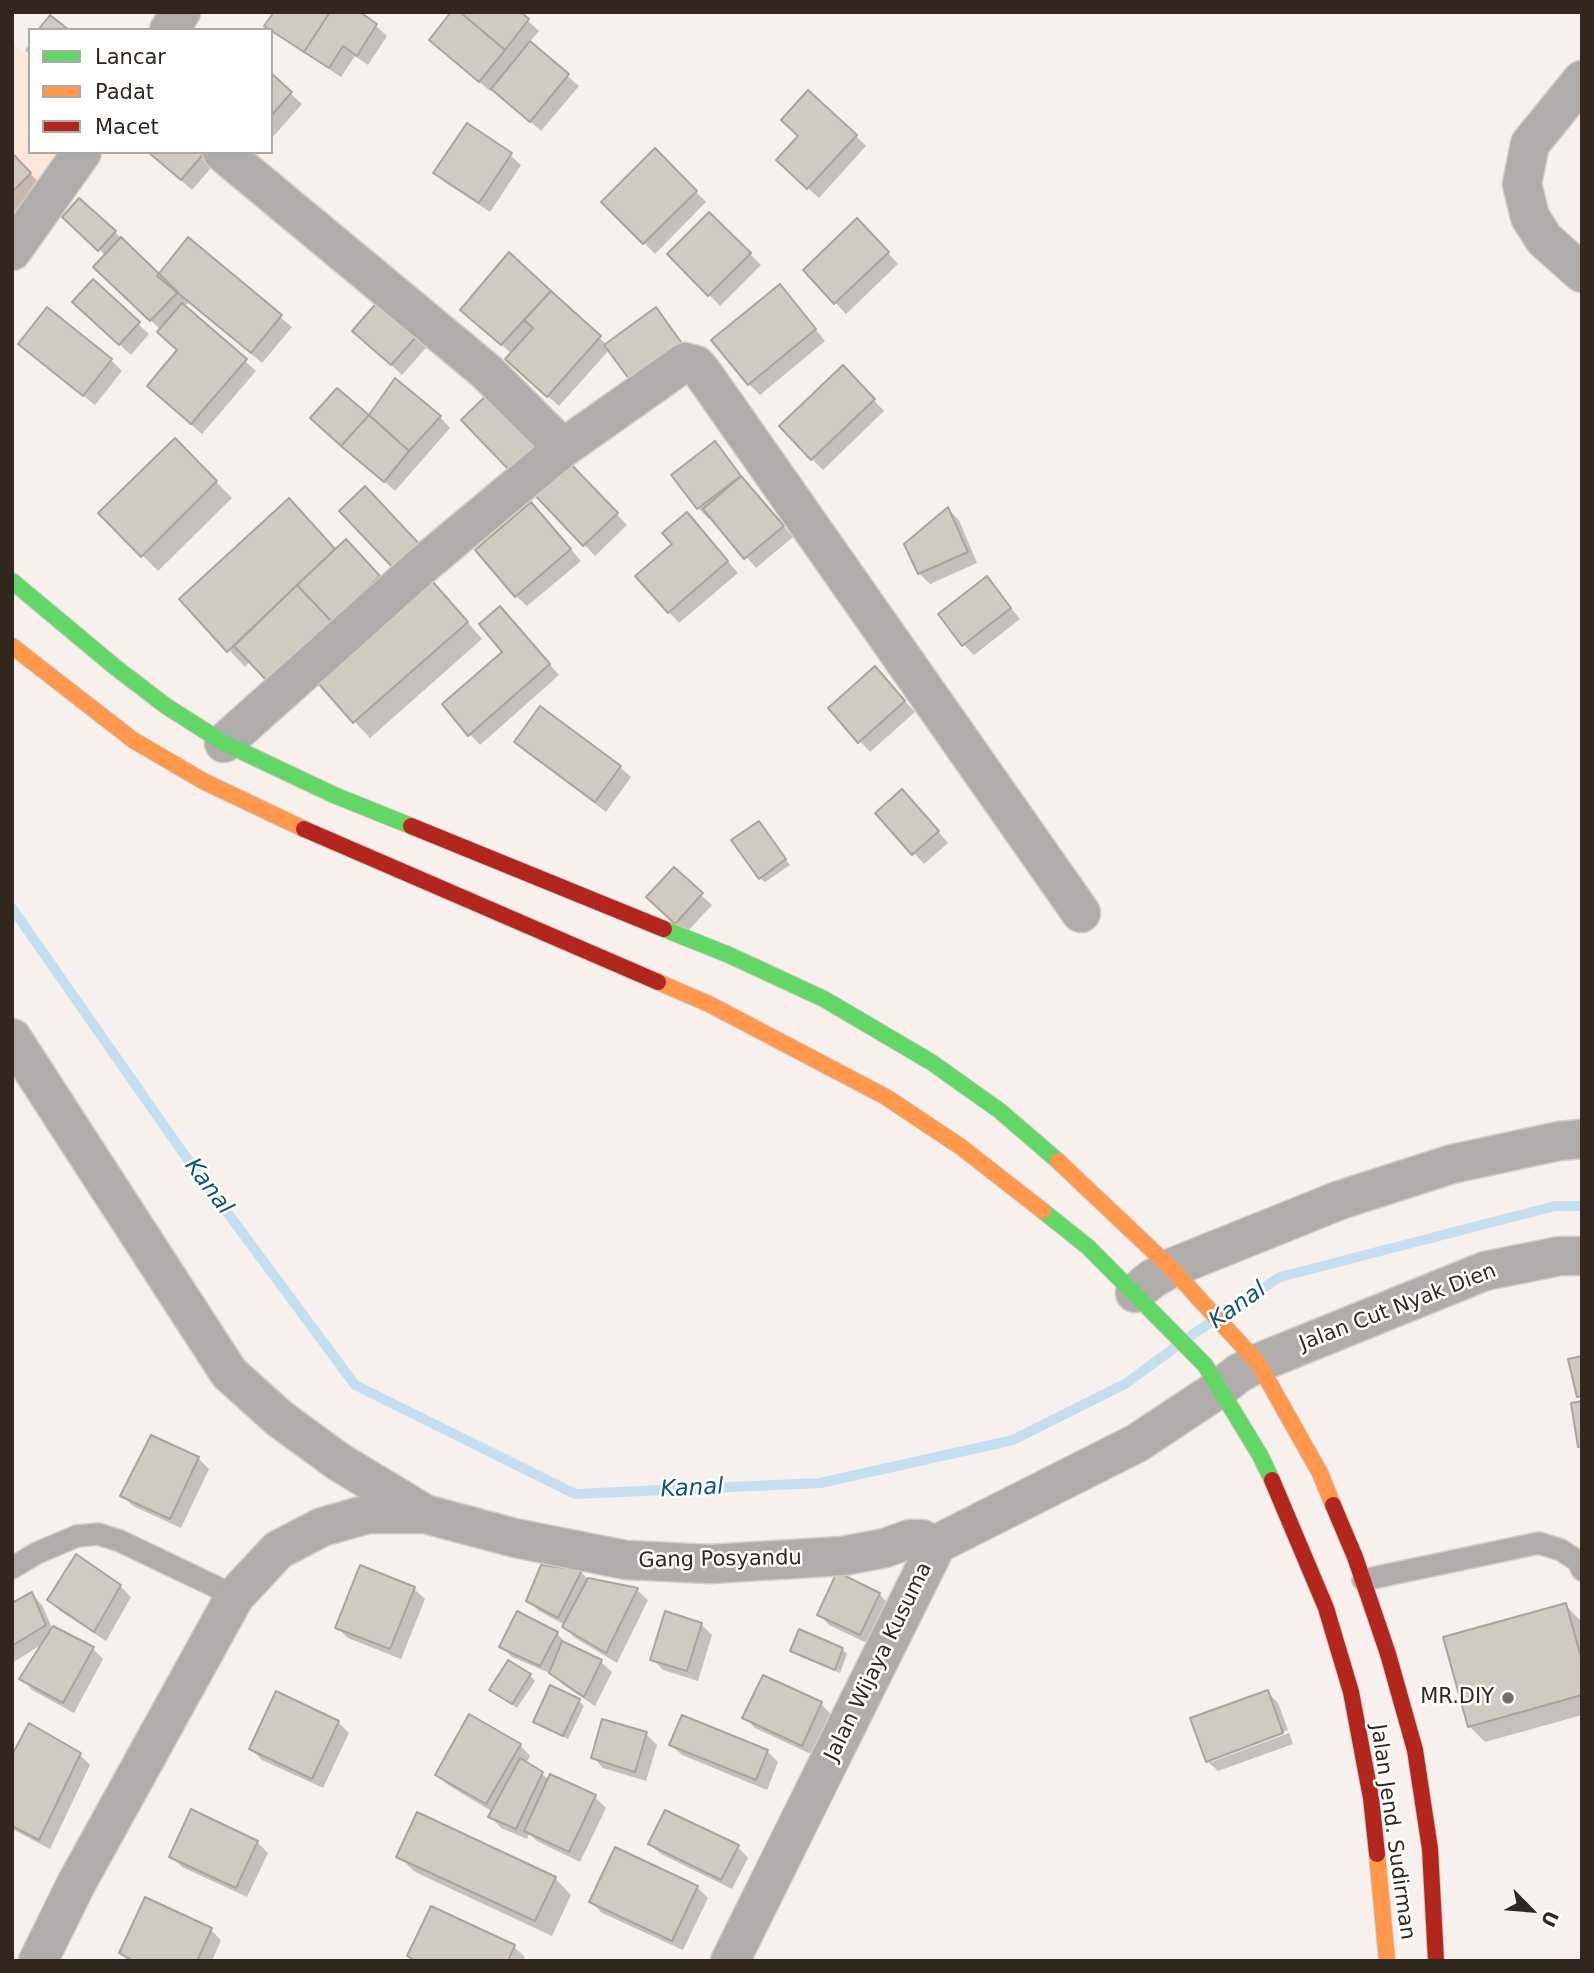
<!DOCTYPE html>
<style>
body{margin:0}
#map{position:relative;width:1594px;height:1973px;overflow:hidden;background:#f7f0ec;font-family:"DejaVu Sans",sans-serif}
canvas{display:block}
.frame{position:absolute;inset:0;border:14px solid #32271e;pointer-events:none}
.legend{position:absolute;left:28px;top:28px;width:245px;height:126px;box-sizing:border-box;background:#fff;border:2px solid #ada9a5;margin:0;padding:9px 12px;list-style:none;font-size:21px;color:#32271e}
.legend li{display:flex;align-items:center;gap:14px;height:35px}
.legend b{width:35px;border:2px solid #ada9a5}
.north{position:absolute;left:1496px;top:1875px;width:70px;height:70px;-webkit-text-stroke:5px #fff;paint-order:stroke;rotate:115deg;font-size:19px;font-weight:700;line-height:28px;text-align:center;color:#32271e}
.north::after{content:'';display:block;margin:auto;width:24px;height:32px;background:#32271e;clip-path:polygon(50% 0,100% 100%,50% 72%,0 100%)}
</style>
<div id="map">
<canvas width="1594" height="1973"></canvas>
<div class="frame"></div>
<ul class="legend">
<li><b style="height:9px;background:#63d668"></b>Lancar</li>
<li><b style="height:9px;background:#ff974d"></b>Padat</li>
<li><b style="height:9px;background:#b3261e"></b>Macet</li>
</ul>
<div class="north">U</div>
</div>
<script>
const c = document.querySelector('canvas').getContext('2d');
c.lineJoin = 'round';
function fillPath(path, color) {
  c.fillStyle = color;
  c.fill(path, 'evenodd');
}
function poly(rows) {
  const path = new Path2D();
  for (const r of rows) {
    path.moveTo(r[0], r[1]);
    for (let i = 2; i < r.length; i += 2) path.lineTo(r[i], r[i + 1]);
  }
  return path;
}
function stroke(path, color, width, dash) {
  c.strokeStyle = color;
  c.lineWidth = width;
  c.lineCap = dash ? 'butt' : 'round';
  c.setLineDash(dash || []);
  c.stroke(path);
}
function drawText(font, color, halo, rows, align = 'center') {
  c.font = font + ' "DejaVu Sans",sans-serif';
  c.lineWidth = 5;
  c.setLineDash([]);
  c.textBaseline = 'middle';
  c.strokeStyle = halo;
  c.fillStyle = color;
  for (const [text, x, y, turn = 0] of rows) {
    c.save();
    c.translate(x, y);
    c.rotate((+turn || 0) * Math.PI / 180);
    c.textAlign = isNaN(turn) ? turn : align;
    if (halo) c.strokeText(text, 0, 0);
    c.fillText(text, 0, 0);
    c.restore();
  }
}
const built = poly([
 [12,43,30,58,30,152,57,152,12,213]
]);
const shadow = poly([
 [356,12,376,26,387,36,368,65,355,56,341,77,271,31],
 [518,12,539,31,529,43,579,86,541,131,493,88,490,91,442,50],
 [30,43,30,55,25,50],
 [271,76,302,104,271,139],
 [800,136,856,136,866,146,819,198,789,171],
 [655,151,706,202,655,254,604,202],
 [148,152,210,152,218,160,192,190],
 [12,155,60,204,12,251],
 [510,155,521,165,490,212,446,183,435,172],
 [709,214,761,265,720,306,669,254],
 [64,217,115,232,159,276,188,239,292,327,262,363,190,301,184,307,256,371,202,434,159,396,179,351,161,330,106,278,106,256],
 [868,231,898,264,846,314,805,270],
 [509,254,607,345,656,309,666,320,693,357,610,349,559,406,518,370,512,354,473,320],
 [790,297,825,341,760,395,749,384],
 [85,312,138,324,149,334,131,355],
 [424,329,434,339,402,375,365,341],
 [31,354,111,360,122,371,95,405],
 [843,368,884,411,823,470,812,459],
 [440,417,450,428,395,491,323,428],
 [175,440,232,498,158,571,101,513],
 [715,444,793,537,756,568,712,517,709,519,698,508,674,476],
 [565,460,627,525,595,556,533,490],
 [948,509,959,520,977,563,930,584,919,573],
 [542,515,581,561,527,606,516,596],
 [305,516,336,551,356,552,389,587,250,661,245,667,181,599],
 [697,525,738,573,679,623,669,612,675,544],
 [987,579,1020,619,974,655,964,645],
 [442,593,482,639,370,738,354,721],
 [510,619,559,675,480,745,470,734,504,652],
 [885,679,915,712,870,752,860,741],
 [516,742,620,767,631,777,606,812,527,753],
 [912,802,948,843,924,864,878,813],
 [763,828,790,865,765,882,760,878],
 [701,895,712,905,686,933,648,897],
 [198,1458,209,1469,181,1528,133,1506,122,1495],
 [542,1567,581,1572,589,1580,637,1590,648,1600,617,1663,575,1638,564,1627,565,1625,539,1611,528,1600],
 [120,1586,131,1597,106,1641,60,1611,49,1600],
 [414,1589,425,1599,401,1659,348,1638,337,1627],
 [32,1594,42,1605,53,1630,93,1649,103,1659,74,1713,32,1690,22,1679,44,1643,12,1663,12,1605],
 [879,1594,890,1605,871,1645,829,1625,819,1614],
 [1565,1605,1582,1622,1582,1715,1485,1742,1469,1726],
 [701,1624,712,1635,698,1681,663,1670,652,1659],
 [557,1633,567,1645,601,1662,612,1672,595,1706,562,1684,552,1674,512,1657,501,1646],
 [842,1649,847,1654,840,1673,797,1655,792,1650],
 [530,1676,535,1681,517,1708,491,1690],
 [1267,1692,1278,1703,1288,1730,1211,1758,1211,1762,1289,1733,1293,1744,1218,1771,1207,1761],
 [277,1694,338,1722,349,1733,323,1788,262,1760,251,1749],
 [579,1701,584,1706,568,1739,540,1726,535,1721],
 [821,1704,832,1715,813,1755,755,1728,745,1717],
 [646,1734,657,1745,646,1781,603,1768,593,1757],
 [520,1745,530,1756,526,1763,550,1780,595,1797,606,1808,580,1862,537,1841,529,1834,527,1839,501,1828,491,1817,493,1812,448,1785,437,1775],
 [671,1745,767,1751,778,1762,767,1790,682,1755],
 [80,1755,90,1765,50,1849,12,1829,12,1759],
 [257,1842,268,1853,247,1897,182,1867,171,1856],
 [650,1844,738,1847,748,1858,732,1889,661,1854],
 [398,1856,555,1878,571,1895,552,1936,415,1872],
 [697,1887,708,1898,683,1950,602,1913,591,1902],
 [211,1930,221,1940,212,1961,128,1961,121,1953],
 [514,1947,525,1957,523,1961,414,1961,409,1956]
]);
const stream = poly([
 [12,908,181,1150,355,1385,575,1494,820,1483,1013,1440,1125,1384,1196,1332,1280,1277,1555,1206,1582,1206]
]);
const building = poly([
 [274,12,330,12,304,52,264,26,274,12],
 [330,12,360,12,377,24,357,56,343,46,329,68,304,52,330,12],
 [451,12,460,12,505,50,479,82,429,40,451,12],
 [460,12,521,12,529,19,505,50,460,12],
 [50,15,69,30,38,30,50,15],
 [530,41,569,74,530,122,491,89,530,41],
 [271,73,292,92,271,116,271,73],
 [808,90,857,135,807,189,776,160,798,136,781,120,808,90],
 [467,123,512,153,479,203,433,173,467,123],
 [655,148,697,191,643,244,601,202,655,148],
 [148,152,205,152,181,180,148,152],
 [12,153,31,173,12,192,12,153],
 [79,198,116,231,98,251,62,217,79,198],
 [709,212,751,253,708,296,667,254,709,212],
 [857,218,889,252,834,304,803,270,857,218],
 [121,237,178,292,150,321,93,267,121,237],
 [188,237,282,315,251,353,157,276,188,237],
 [509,252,551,291,501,345,460,310,509,252],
 [93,279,140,322,119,345,72,302,93,279],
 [780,284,816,329,748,385,711,340,780,284],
 [551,291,601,336,547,397,505,359,533,328,524,320,551,291],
 [386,292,425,327,391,365,352,331,386,292],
 [182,303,247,359,191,424,147,386,177,350,157,332,182,303],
 [47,307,112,359,83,396,18,344,47,307],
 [656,307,683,345,632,383,604,345,656,307],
 [843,365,875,399,811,460,779,426,843,365],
 [395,378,441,416,409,451,369,415,395,378],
 [337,388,369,415,341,446,310,418,337,388],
 [494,388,543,441,511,472,461,420,494,388],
 [369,415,409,451,384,482,341,446,369,415],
 [175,438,217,481,141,557,98,513,175,438],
 [715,441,741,476,697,509,671,475,715,441],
 [565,458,618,513,583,546,530,490,565,458],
 [741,476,784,526,744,559,703,509,741,476],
 [365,486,425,550,399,574,339,511,365,486],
 [289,498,335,549,227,652,179,599,289,498],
 [531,502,571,549,515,597,475,550,531,502],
 [948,507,968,552,918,574,904,544,948,507],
 [687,512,728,561,668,613,635,576,672,544,662,533,687,512],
 [346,539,380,576,332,622,297,585,346,539],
 [426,574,468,622,353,723,311,675,426,574],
 [987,576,1011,608,962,646,938,614,987,576],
 [297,585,332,622,268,682,234,646,297,585],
 [500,606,550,664,468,736,442,704,502,652,479,624,500,606],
 [875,666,905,701,858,743,828,708,875,666],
 [540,706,621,766,595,802,514,742,540,706],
 [902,789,939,831,912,855,875,813,902,789],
 [759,821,786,859,759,879,731,840,759,821],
 [674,867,703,893,675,924,646,897,674,867],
 [1582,1356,1582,1396,1577,1397,1568,1359,1582,1356],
 [1582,1401,1582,1446,1578,1447,1571,1403,1582,1401],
 [151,1435,199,1457,170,1519,120,1496,151,1435],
 [76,1554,121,1585,94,1632,47,1600,76,1554],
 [360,1565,415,1587,390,1649,335,1628,360,1565],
 [541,1565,582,1570,558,1618,526,1601,541,1565],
 [837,1572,880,1593,860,1635,817,1615,837,1572],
 [588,1578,638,1588,606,1653,562,1627,588,1578],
 [32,1592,46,1625,12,1646,12,1603,32,1592],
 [1566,1603,1582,1661,1582,1695,1468,1727,1443,1637,1566,1603],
 [517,1611,558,1632,540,1666,499,1647,517,1611],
 [665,1611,702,1623,687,1671,650,1660,665,1611],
 [53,1626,94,1647,63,1703,19,1679,53,1626],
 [799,1629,843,1648,835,1670,790,1651,799,1629],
 [562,1641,602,1660,584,1697,549,1673,562,1641],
 [508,1660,531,1674,512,1704,489,1690,508,1660],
 [763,1675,822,1702,802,1746,742,1718,763,1675],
 [550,1685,580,1699,563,1736,533,1722,550,1685],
 [1268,1690,1283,1733,1206,1762,1190,1718,1268,1690],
 [276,1691,339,1721,312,1779,249,1749,276,1691],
 [469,1714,521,1744,486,1804,435,1775,469,1714],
 [682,1715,768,1750,756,1780,669,1745,682,1715],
 [602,1719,647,1732,635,1772,591,1758,602,1719],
 [29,1723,81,1753,39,1840,12,1826,12,1755,29,1723],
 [520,1758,543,1772,516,1829,488,1817,520,1758],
 [550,1774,596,1795,569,1852,524,1831,550,1774],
 [191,1809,258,1841,236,1888,169,1857,191,1809],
 [665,1810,739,1845,721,1880,648,1844,665,1810],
 [417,1812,556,1877,535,1921,396,1857,417,1812],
 [615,1847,698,1886,672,1941,589,1902,615,1847],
 [145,1897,212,1928,197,1961,134,1961,119,1953,145,1897],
 [431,1906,515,1945,508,1961,416,1961,407,1956,431,1906]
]);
const lane = poly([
 [12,1568,37,1553,77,1536,98,1534,120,1541,235,1596],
 [1363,1580,1539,1543,1561,1550,1578,1561,1582,1570]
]);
const street = poly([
 [169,30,181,12],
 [1582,80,1530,144,1522,184,1530,217,1544,239,1582,273],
 [222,152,487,372,563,448],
 [12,251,82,152],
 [224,743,425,563,563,448,685,362,696,365,702,372,1081,913],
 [12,1038,229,1373,280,1419,339,1462,425,1514],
 [1135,1293,1152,1279,1171,1268,1340,1200,1452,1164,1559,1141,1582,1139],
 [933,1546,1137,1443,1220,1388,1239,1373,1258,1363,1485,1271,1560,1256,1582,1256],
 [38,1961,76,1884,235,1596,278,1550,322,1527,368,1514,425,1514,515,1538,626,1560,710,1564,843,1556,885,1548,910,1539,922,1539,933,1546],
 [730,1961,933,1552,933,1546]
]);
const fast = poly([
 [12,581,115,667,166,706,224,743,334,795,411,826],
 [664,929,729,955,824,999,931,1062,1000,1111,1058,1161],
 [1043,1211,1088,1247,1205,1365,1260,1455,1272,1480]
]);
const slow = poly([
 [12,646,133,740,203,781,304,829],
 [658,982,709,1004,886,1097,961,1147,1043,1211],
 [1058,1161,1171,1268,1258,1363,1320,1473,1333,1505],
 [1377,1854,1387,1961]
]);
const jam = poly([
 [411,826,664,929],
 [304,829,658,982],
 [1272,1480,1326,1608,1351,1692,1371,1798,1377,1854],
 [1333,1505,1355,1557,1388,1654,1415,1750,1430,1849,1436,1961]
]);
const markers = [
 [1508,1698,7,"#776d66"]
];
const streetNames = [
 ["Jalan Cut Nyak Dien",1398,1308,-21],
 ["Gang Posyandu",720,1560,-1],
 ["Jalan Wijaya Kusuma",879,1662,-64],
 ["Jalan Jend. Sudirman",1392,1832,82]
];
const poiNames = [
 ["MR.DIY",1494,1698]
];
const waterNames = [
 ["Kanal",208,1187,53],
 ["Kanal",1238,1306,-35],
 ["Kanal",692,1489,-3]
];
fillPath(built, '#fbe6d9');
fillPath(shadow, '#0003');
stroke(stream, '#c5dff1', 10);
fillPath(building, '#d1cac1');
stroke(building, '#aba49d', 2);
stroke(lane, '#d3cdc8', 24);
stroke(street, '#d3cdc8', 41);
stroke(fast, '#d3cdc8', 18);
stroke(slow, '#d3cdc8', 18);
stroke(jam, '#d3cdc8', 18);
stroke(lane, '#b1acac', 21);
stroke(street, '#b1acac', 38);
stroke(fast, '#63d668', 16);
stroke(slow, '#ff974d', 16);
stroke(jam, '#b3261e', 16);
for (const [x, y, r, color] of markers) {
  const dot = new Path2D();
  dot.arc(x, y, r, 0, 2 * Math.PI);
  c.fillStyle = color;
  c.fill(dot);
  stroke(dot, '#fff', 2.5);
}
drawText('21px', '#32271e', '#fff', streetNames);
drawText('21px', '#32271e', '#fff', poiNames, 'right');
drawText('italic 23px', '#105477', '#fff', waterNames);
</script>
